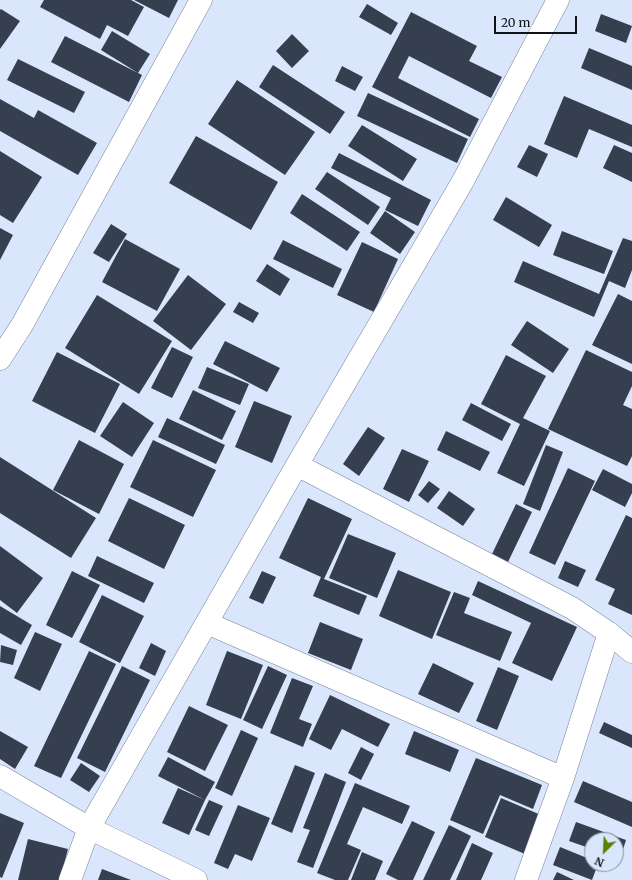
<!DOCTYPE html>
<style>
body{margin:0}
#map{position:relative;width:632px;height:880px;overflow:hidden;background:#dae6fb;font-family:Merriweather,serif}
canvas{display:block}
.north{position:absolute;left:584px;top:832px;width:40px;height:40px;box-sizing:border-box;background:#dae6fb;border:1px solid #8992a1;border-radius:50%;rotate:204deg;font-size:11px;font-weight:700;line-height:16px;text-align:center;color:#0f141a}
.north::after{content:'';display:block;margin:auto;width:14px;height:18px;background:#588002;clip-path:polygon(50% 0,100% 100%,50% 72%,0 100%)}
.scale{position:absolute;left:494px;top:16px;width:83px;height:18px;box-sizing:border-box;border:2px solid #0f141a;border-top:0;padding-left:5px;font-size:12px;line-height:14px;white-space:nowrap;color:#0f141a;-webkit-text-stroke:3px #dae6fb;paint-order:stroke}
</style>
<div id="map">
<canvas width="632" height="880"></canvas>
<div class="north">N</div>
<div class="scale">20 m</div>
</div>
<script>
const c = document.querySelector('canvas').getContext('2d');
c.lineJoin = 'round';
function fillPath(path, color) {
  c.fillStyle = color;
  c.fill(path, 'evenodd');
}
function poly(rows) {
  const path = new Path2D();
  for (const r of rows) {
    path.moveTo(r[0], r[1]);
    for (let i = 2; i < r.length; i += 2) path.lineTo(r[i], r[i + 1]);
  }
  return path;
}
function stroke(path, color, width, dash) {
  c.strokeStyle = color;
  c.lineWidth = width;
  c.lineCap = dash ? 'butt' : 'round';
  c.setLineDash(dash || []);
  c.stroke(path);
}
const building = poly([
 [44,0,131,0,144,7,128,36,107,25,100,39,40,7],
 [134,0,178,0,169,18],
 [367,4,398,23,391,35,359,17],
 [1,9,20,21,0,49,0,10],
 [411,12,477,46,469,61,502,77,491,98,409,56,398,78,479,119,470,137,372,87],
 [601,14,632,26,626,43,595,31],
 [112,31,150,54,138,73,101,50],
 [292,34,309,51,292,68,276,51],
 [65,36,142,75,129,102,51,62],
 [589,48,632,66,632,90,581,68],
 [18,59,85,92,74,113,7,80],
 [273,65,345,112,330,134,259,87],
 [342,66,363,77,355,91,335,81],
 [237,80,315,132,285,175,208,124],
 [368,93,468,139,457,163,357,116],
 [564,96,632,125,632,147,589,129,577,158,544,144],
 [0,99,34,118,38,110,97,143,78,175,0,131],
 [362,125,417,159,403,181,348,146],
 [196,136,278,182,251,230,169,183],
 [529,145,548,154,537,177,517,167],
 [614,145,632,153,632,182,603,168],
 [0,151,42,177,13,223,0,215],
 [339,153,431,200,418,226,385,210,391,198,331,168],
 [327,172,380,207,368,225,315,189],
 [302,194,360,232,347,251,290,213],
 [506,197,552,225,539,247,493,220],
 [385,211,415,232,400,254,370,233],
 [111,224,127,234,109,262,93,253],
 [0,228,13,235,0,260],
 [562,231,613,251,604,274,553,255],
 [623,238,632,241,632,270,625,288,609,281,594,317,514,282,523,261,599,294],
 [125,239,180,269,157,311,102,282],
 [283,240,342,269,333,288,273,259],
 [362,242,398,259,374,312,337,295],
 [267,264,290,279,280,296,256,281],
 [188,275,226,304,191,350,153,321],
 [618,294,632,301,632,364,592,345],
 [97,295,172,341,139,394,65,348],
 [239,302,259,313,253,323,233,312],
 [527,321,569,349,553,373,511,345],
 [225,341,280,368,267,392,213,364],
 [172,347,193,357,172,398,151,388],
 [586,350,632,372,632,386,623,405,632,409,632,456,627,466,548,429],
 [57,352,120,384,95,433,32,401],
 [506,355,546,376,523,418,550,431,524,486,497,473,520,424,481,404],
 [207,367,249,384,240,405,198,388],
 [193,390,236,411,222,440,179,419],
 [254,401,292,416,272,463,235,447],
 [123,402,154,423,132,457,100,436],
 [471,403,511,424,502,441,462,420],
 [167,418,225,445,216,464,158,437],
 [368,427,385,438,359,476,343,464],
 [446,431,490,452,480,471,437,450],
 [79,440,124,464,99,514,53,490],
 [153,440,216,470,193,517,130,487],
 [546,445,563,452,540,511,523,504],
 [402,449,429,461,409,502,383,489],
 [0,457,96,518,71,558,0,513],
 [568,468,595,481,555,565,529,553],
 [603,469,632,484,632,493,625,507,592,490],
 [429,481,440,489,428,503,418,495],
 [449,491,475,509,463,526,437,508],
 [129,498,185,525,164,569,108,541],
 [308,498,352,519,324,579,367,596,359,615,313,596,321,577,279,558],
 [516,504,532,512,508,562,492,554],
 [626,515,632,518,632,615,608,604,615,589,595,580],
 [348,534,396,553,377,598,329,578],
 [0,546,43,578,17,613,0,600],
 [97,556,154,583,144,603,88,576],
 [565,561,586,570,578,587,558,578],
 [398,570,451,592,432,639,379,616],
 [72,571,100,585,72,638,46,625],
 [262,571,276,577,263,604,249,598],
 [478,581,577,627,552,681,512,663,531,623,472,595],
 [454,592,470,598,464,613,512,632,500,661,436,635],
 [102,595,144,616,120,663,79,642],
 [0,606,32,625,21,645,0,633],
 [320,622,363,639,351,670,308,653],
 [35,632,62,644,40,691,14,678],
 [151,643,166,651,155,676,139,668],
 [1,645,17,650,13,665,0,662],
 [89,651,116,664,61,778,34,766],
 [227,651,263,665,241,719,206,705],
 [433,663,474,683,459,713,418,694],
 [122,666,150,680,105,772,77,758],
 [268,666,287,675,262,729,243,720],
 [498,667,519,676,497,730,476,721],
 [292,678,313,686,299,719,312,724,303,747,270,733],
 [330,695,390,724,378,747,342,729,331,750,309,739],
 [189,706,228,725,205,771,167,752],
 [604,722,632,735,632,748,599,733],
 [241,730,258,738,232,796,215,788],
 [0,731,28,747,15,769,0,759],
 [414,731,459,750,450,772,405,754],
 [361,747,374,754,361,780,348,773],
 [168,757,215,782,205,800,158,776],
 [476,758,542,785,533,809,500,795,483,834,450,820],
 [81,763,100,776,89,792,70,780],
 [295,765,315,773,292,833,271,824],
 [325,773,346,782,313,868,297,862,310,830,303,828],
 [583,781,632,802,632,827,574,802],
 [355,783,410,806,402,824,363,807,347,844,361,850,348,880,335,880,317,873],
 [178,788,205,800,189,835,162,823],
 [501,798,541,815,525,854,485,837],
 [209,800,223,806,209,836,195,830],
 [238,805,270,818,252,861,235,854,228,869,214,863],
 [0,813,24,823,2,878,0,877],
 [412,821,435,832,413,880,398,880,386,874],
 [576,822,626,840,620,859,616,858,616,840,592,840,592,849,569,841],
 [449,825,471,836,450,880,423,880],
 [28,839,68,849,60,880,18,880],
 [472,843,493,853,481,880,456,880],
 [560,847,592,860,592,864,598,864,592,880,553,865],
 [362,852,383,861,375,880,351,880],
 [102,869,131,880,98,880],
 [557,872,574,880,553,880]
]);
const minor = poly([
 [0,359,22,325,201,0],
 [297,465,572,608,609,633,632,652],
 [207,623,563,778],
 [0,776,89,828,196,880],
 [70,880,89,828,297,465,463,181,558,0],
 [526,880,563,778,609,633]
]);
fillPath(building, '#353f4f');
stroke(minor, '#7a8598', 23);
stroke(minor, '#fff', 22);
</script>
